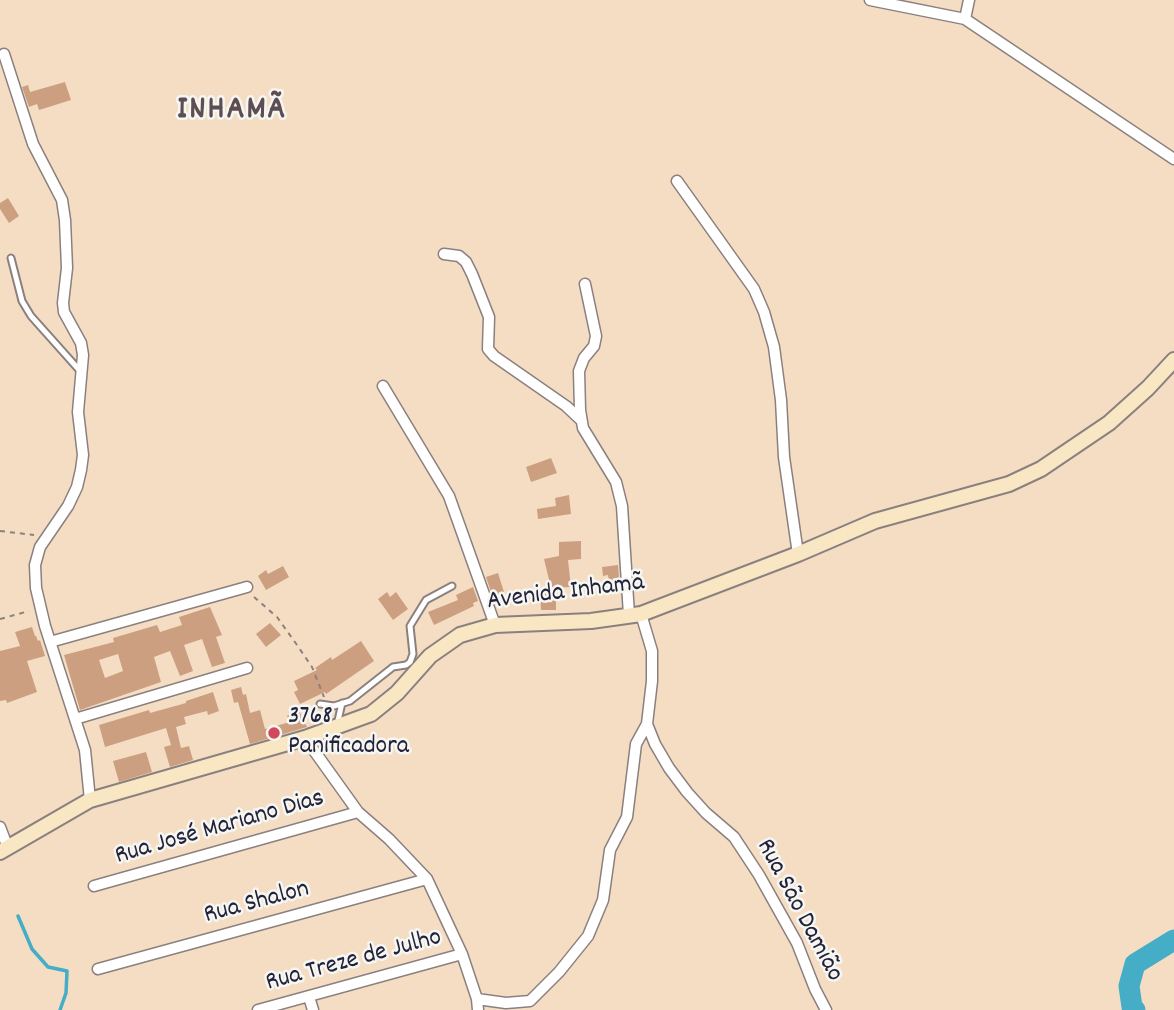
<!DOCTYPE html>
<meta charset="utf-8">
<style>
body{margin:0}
canvas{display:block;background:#f4ddc3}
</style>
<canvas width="1174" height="1010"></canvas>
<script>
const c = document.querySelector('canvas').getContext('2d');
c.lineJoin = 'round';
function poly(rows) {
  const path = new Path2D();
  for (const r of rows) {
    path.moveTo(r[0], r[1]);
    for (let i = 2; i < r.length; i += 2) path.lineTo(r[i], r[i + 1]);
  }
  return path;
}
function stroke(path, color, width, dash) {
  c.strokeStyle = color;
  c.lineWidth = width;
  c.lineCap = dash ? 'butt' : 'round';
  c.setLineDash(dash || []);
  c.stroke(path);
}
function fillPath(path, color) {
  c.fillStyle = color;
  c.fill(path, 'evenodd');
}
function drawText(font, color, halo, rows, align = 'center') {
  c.font = font + ' Dekko,sans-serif';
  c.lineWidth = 5;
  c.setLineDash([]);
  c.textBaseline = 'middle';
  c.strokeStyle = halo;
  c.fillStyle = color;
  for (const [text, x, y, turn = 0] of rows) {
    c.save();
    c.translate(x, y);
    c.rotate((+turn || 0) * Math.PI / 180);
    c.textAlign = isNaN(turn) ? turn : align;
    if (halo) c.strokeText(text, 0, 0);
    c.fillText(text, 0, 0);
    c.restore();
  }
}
const stream = poly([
 [18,916,32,949,48,967,67,971,66,993,60,1010]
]);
const river = poly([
 [1135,1010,1132,1007,1129,986,1135,964,1174,940]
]);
const building = poly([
 [65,82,71,100,39,110,37,104,29,107,22,87,28,85,30,92],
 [8,198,19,216,9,223,0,209,0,203],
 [551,458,557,473,531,482,526,467],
 [569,495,571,514,538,519,537,509,556,506,555,498],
 [581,541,581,559,568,560,571,587,551,588,544,559,559,556,559,542],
 [618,565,620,589,610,591,608,575,603,576,602,567],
 [283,566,289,577,266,590,258,576,266,570,268,574],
 [498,573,504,592,492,595,486,577],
 [473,587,478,601,473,603,474,606,434,625,428,612,458,600,456,595],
 [387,592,390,597,396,592,408,609,393,620,378,599],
 [540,592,556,592,556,610,541,610],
 [210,607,222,635,216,637,225,663,212,667,202,639,184,645,193,671,180,676,170,651,154,657,161,682,80,710,64,655,114,642,113,638,157,625,160,632,182,625,179,617],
 [118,654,123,671,105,678,99,660],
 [270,623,281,635,266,647,256,634],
 [32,627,35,636,36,636,38,641,40,640,45,656,27,661,37,692,7,703,6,700,0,701,0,651,20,646,15,632],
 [361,641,374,661,326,694,325,692,300,704,294,692,298,690,294,681,317,670,315,668,331,657,332,660],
 [241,687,243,695,246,694,250,713,260,710,265,729,290,722,287,716,298,709,307,727,250,744,238,702,234,703,231,690],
 [213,692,219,711,208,715,207,711,184,717,186,724,176,727,181,748,189,746,193,760,170,767,164,747,171,745,166,728,105,747,99,725,149,710,150,713,186,703,186,701],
 [146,752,152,772,119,782,113,761]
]);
const path = poly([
 [0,531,34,535],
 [254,597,277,617,297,645,312,667,324,697],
 [0,619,29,611]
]);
const lane = poly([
 [11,258,22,301,31,316,81,372],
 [320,704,334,706,350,701,393,667,406,665,410,662,413,654,410,626,426,600,452,586],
 [337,725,342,703]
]);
const street = poly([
 [870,0,965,19,1174,159],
 [965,19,969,0],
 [4,54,33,144,62,200,65,220,67,268,63,303,64,312,81,343,83,355,78,412,83,455,81,470,77,487,68,506,40,547,35,565,36,588,45,626,85,750,90,800],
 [677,181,754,289,764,312,774,347,781,400,784,457,798,554],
 [444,254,459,256,466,262,472,274,489,317,488,349,494,356,566,406,581,420],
 [585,284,596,336,594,346,584,358,579,371,580,410,583,428,616,482,622,506,629,615],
 [383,386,449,496,495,625],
 [641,614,652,651,652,681,647,724,655,744,669,768,687,792,706,813,734,837,759,875,797,943,815,989,826,1010],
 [50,642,247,587],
 [75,719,247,668],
 [305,738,358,812,389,839,427,879,462,954,477,999,478,1010],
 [0,827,8,848],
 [94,886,358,812],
 [98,969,427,879],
 [309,997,313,1010],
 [477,999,506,1003,530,1001,559,972,588,936,603,900,610,850,627,817,636,744,647,724],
 [258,1010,462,954]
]);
const secondary = poly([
 [0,852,90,800,305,738,371,714,397,693,430,656,460,635,495,625,591,621,641,614,798,554,875,521,1009,484,1041,469,1109,423,1148,388,1174,360]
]);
const markers = [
 [274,733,7,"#d1495b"]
];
const streetNames = [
 ["Avenida Inhamã",566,594,-7],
 ["Rua José Mariano Dias",220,829,-16],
 ["Rua Shalon",257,904,-15],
 ["Rua São Damião",798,911,62],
 ["Rua Treze de Julho",354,962,-15]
];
const poiNames = [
 ["3768",288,718],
 ["Panificadora",288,748]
];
const districtNames = [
 ["INHAMÃ",232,112]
];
stroke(stream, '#45adc5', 3.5);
stroke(river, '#45adc5', 21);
fillPath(building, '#cd9f81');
stroke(lane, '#8b807f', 9);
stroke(street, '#8b807f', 13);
stroke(secondary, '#8b807f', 18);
stroke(path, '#8b807f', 2, [5, 5]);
stroke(lane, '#fff', 5);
stroke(street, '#fff', 10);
stroke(secondary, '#f9e7c3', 14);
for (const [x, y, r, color] of markers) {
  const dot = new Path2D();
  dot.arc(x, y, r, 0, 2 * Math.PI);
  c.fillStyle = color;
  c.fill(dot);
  stroke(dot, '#f6f6f2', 2.5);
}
drawText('26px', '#22223b', '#f6f6f2', streetNames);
drawText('26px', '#22223b', '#f6f6f2', poiNames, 'left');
c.letterSpacing = '2px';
drawText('bold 33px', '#5e4e54', '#f6f6f2', districtNames);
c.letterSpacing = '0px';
</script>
